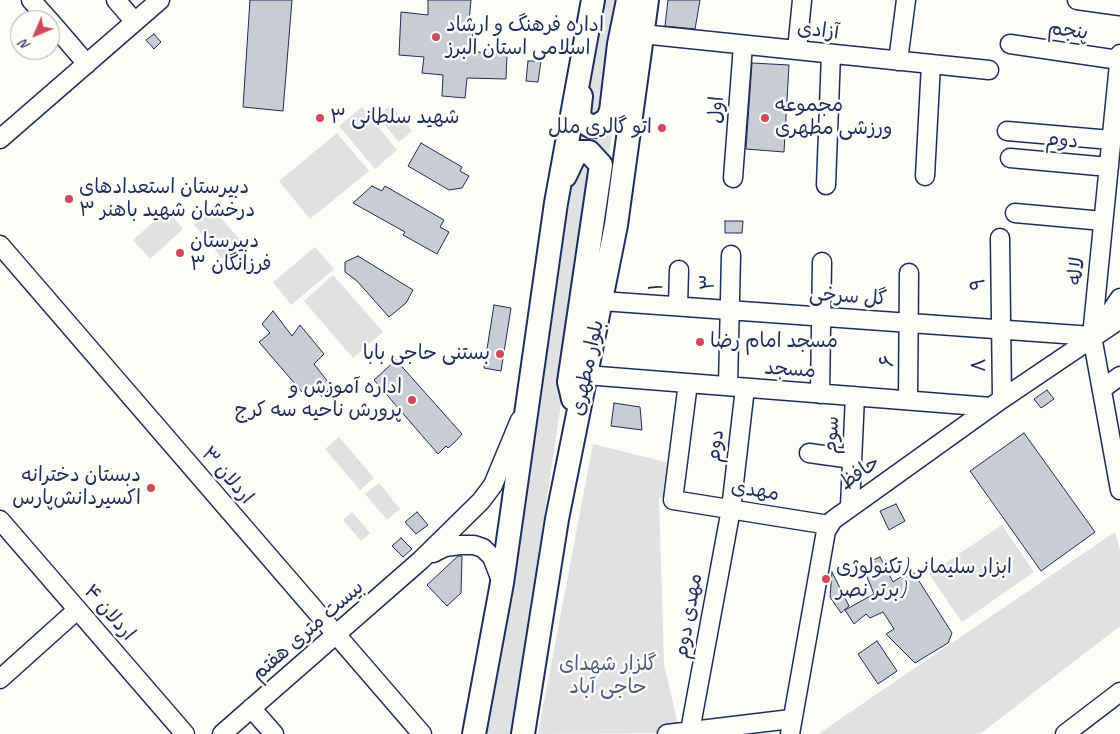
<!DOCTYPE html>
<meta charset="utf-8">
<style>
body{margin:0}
#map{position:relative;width:1120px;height:734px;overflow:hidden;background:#fdfcf7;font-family:Caveat,sans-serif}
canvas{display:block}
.north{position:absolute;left:10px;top:10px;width:50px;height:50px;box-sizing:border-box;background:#fdfcf7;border:1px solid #a3aaba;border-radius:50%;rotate:225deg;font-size:14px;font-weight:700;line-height:20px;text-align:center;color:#1b2f5e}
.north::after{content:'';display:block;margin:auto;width:18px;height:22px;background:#d1495b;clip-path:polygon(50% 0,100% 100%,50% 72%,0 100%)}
</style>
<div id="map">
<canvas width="1120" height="734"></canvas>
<div class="north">N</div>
</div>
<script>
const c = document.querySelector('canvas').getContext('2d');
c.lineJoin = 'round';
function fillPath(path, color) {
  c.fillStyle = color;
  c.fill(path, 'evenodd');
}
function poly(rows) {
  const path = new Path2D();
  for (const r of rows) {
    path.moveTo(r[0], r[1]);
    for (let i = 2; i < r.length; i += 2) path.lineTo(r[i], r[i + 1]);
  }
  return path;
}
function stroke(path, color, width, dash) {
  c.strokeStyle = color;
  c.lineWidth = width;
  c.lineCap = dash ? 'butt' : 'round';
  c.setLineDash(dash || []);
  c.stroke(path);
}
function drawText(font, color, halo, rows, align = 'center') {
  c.font = font + ' Caveat,"Playpen Sans Arabic",sans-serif';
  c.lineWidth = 5;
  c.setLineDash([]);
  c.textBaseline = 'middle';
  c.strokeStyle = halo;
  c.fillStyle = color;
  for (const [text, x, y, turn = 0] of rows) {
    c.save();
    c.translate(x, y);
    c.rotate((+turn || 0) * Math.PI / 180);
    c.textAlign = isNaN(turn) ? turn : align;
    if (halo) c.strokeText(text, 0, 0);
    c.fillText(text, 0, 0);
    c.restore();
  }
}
const green = poly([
 [603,0,616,0,601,114,592,116,585,108],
 [391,105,412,131,399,142,377,116],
 [362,107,397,150,375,169,339,126],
 [616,115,607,165,578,142,575,129],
 [337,133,369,171,310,219,279,181],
 [583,165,589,166,595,174,512,734,485,734,520,547,572,181],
 [213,209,249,250,229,267,194,225],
 [167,210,183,229,150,259,133,240],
 [315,247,334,269,291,305,273,282],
 [333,275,383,332,353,358,304,301],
 [339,437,374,478,360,490,325,449],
 [593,444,678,465,673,500,659,497,664,664,680,733,538,734],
 [379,483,400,509,387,520,365,494],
 [352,512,370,533,361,541,343,520],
 [1002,525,1034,572,962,622,929,574],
 [1115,532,1120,550,1120,626,980,734,818,734]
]);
const building = poly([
 [250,0,292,0,283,111,243,107,250,0],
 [428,0,471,0,469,21,474,22,471,51,507,56,506,79,467,78,465,98,442,96,443,75,422,73,424,57,399,55,401,12,428,15,428,0],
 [668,0,700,0,695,29,665,26,668,0],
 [154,34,161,42,154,49,146,40,154,34],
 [528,61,541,61,538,82,526,81,528,61],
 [752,63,789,65,784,152,746,149,752,63],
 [421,143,462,167,460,171,469,176,462,188,449,190,408,166,421,143],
 [372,186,382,191,385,186,444,220,440,227,449,232,437,254,403,235,405,232,353,203,372,186],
 [725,221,743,221,742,233,725,233,725,221],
 [358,256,413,290,406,303,389,317,357,281,345,272,345,262,358,256],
 [494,305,511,308,501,371,484,368,494,305],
 [273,311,292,336,300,325,324,354,314,364,332,387,322,397,313,386,302,392,259,342,270,333,262,324,273,311],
 [396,360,462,434,454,443,448,448,446,446,438,454,374,380,396,360],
 [1047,390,1054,399,1041,408,1034,399,1047,390],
 [614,403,640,407,642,430,611,426,614,403],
 [1024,433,1095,532,1041,571,970,471,1024,433],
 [896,504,905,521,889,530,880,511,896,504],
 [417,512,428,525,416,534,405,522,417,512],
 [401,538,412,549,403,557,392,546,401,538],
 [458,556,462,556,461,593,447,606,427,585,458,556],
 [880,557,893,582,912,570,952,633,948,643,915,663,886,634,894,629,883,612,870,618,866,614,854,624,845,610,874,594,864,570,874,567,871,561,880,557],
 [832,572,849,606,841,613,830,597,832,572],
 [877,641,897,671,878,684,858,654,877,641]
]);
const minor = poly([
 [31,0,49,20],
 [116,0,135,22],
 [1077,0,1120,6],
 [50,21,87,64],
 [642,34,989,70],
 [1010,44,1119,60],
 [797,50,802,0],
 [1120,54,1092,336,1120,490],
 [898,61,906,0],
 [1007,131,1111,140],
 [0,139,160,0],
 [1010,158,1109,167],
 [925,176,931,64],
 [733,178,743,45],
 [826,185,831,54],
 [1015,213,1103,221],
 [1000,238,1002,399],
 [0,245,422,734],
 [602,301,1092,336],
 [678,306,679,270],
 [1103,323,1120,298],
 [586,375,991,407],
 [688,383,673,500,829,525],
 [728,386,731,255],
 [1102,389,1120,376],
 [820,394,822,262],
 [908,400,909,273],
 [809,453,852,459],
 [850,506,855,396],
 [0,520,185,734],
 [433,553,445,547,460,545,474,545,483,548,492,557,502,583],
 [0,679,77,610],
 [251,708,274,734],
 [690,731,731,509,745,388],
 [222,734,421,560,481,501,493,485,520,420],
 [667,734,791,719],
 [790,734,826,531,833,520,1002,399,1113,324,1120,315],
 [1065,734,1120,692]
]);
const major = poly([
 [581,96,579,114,582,121,590,126,597,126,607,120,611,111,619,44,628,0],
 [565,176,574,157,580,152,589,152,601,165,569,382,573,399],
 [474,734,502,583,556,203,593,0],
 [523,734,557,519,616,225,647,0]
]);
const markers = [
 [436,37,5,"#d1495b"],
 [320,118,5,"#d1495b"],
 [765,118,5,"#d1495b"],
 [662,128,5,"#d1495b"],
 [69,199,5,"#d1495b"],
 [180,253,5,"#d1495b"],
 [700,342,5,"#d1495b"],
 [500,354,5,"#d1495b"],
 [412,400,5,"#d1495b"],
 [151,488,5,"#d1495b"],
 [826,579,5,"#d1495b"]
];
const poiNames = [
 ["اداره فرهنگ و ارشاد",446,26],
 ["اسلامی استان البرز",446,49],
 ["مجموعه",775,106],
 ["ورزشی مطهری",775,129],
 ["شهید سلطانی ۳",330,118],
 ["اتو گالری ملل",652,128,"right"],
 ["دبیرستان استعدادهای",79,188],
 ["درخشان شهید باهنر ۳",79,211],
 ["دبیرستان",190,242],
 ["فرزانگان ۳",190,265],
 ["مسجد امام رضا",710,342],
 ["بستنی حاجی بابا",490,354,"right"],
 ["اداره آموزش و",402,388,"right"],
 ["پرورش ناحیه سه کرج",402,411,"right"],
 ["دبستان دخترانه",141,476,"right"],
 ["اکسیردانش‌پارس",141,499,"right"],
 ["ابزار سلیمانی(تکنولوژی",836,568],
 ["برتر نصر)",836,591]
];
const streetNames = [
 ["آزادی",818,31,6],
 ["پنجم",1068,31,8],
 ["اول",717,110,-86],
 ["دوم",1062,141,5],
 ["لاله",1077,271,-84],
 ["۳",709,282,-90],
 ["۹",979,284,-91],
 ["۱",657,287,-88],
 ["گل سرخی",848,297,4],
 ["۶",888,361,-88],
 ["۸",980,365,-91],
 ["بلوار مطهری",588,368,-78],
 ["مسجد",790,370,4],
 ["سوم",832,435,-87],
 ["دوم",716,446,-83],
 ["حافظ",860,473,-35],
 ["اردلان ۳",227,476,49],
 ["مهدی",755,491,9],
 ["اردلان ۴",109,613,49],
 ["مهدی دوم",689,616,-80],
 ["بیست متری هفتم",308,631,-41]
];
const parkNames = [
 ["گلزار شهدای",608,665],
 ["حاجی آباد",608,688]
];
fillPath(green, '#e0e1e3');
fillPath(building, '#c9ccd3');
stroke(building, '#1b2f5e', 1);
stroke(minor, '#1b2f5e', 21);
stroke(major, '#1b2f5e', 26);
stroke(minor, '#fdfcf7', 18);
stroke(major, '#fdfcf7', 22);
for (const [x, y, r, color] of markers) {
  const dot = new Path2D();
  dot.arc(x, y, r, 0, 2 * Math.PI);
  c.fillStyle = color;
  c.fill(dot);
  stroke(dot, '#fdfcf7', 2);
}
drawText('20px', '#1b2f5e', '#fdfcf7', poiNames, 'left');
drawText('20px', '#1b2f5e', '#fdfcf7', streetNames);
drawText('20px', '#4c5c7f', '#fdfcf7', parkNames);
</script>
